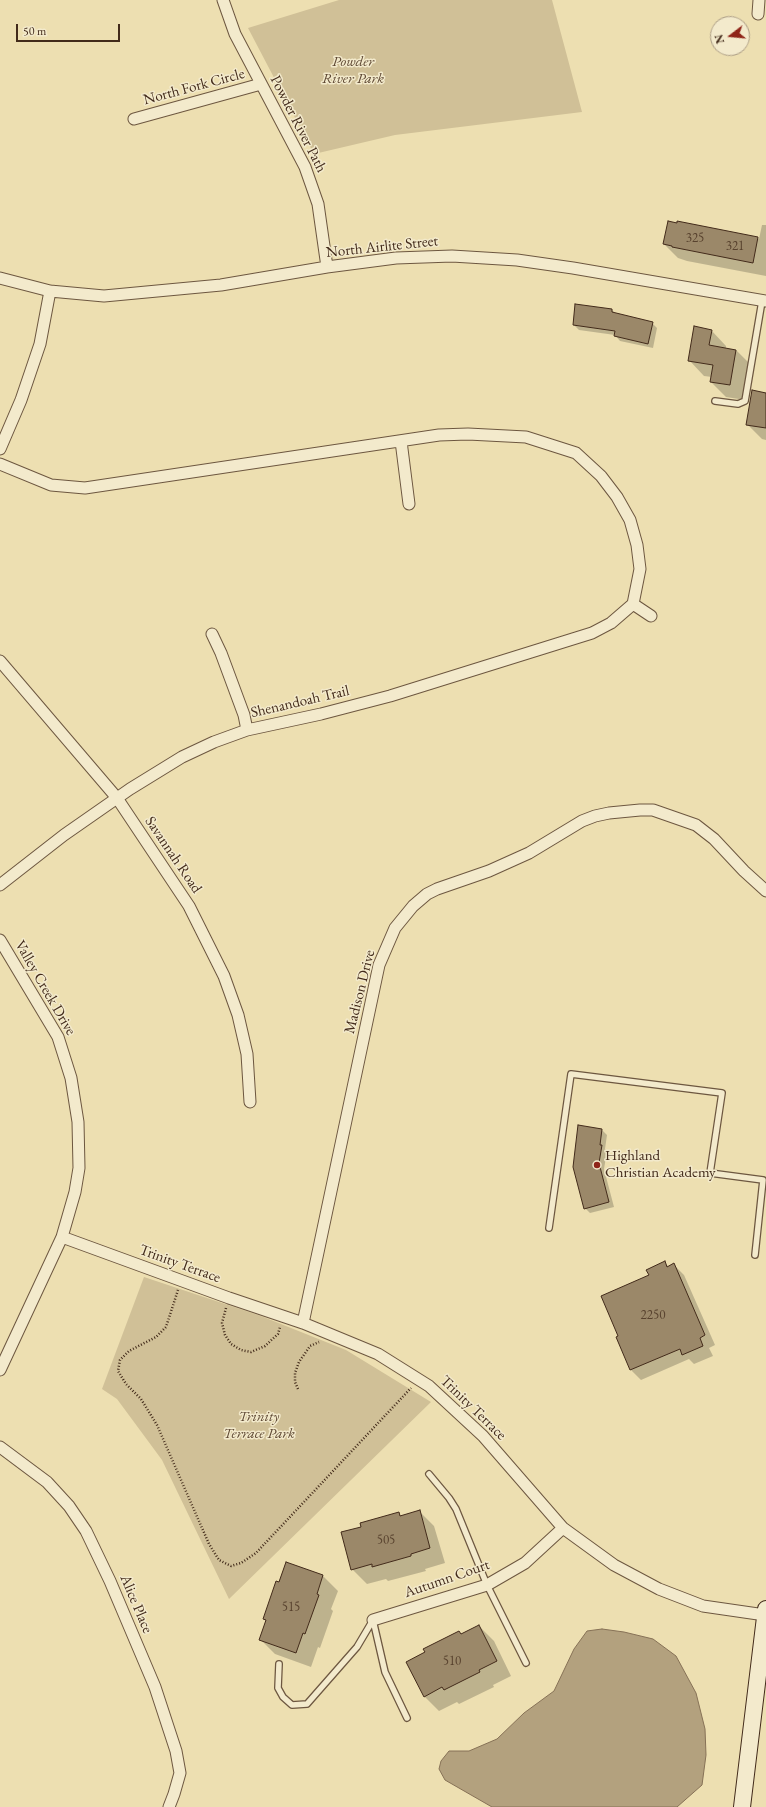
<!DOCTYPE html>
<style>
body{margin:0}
#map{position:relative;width:766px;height:1807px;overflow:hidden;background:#eddfb1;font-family:"EB Garamond",serif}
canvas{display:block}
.north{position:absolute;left:710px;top:16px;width:40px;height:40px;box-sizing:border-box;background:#f3eacc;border:1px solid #ac9d85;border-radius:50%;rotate:254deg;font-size:11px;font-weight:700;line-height:16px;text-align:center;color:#422a1a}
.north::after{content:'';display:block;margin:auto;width:14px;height:18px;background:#8f2418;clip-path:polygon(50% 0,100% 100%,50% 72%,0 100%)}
.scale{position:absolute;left:16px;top:24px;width:104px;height:18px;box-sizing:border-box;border:2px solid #422a1a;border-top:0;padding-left:5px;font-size:12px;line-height:14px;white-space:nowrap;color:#422a1a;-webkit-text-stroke:3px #f3eacc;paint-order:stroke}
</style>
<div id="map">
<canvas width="766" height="1807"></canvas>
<div class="north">N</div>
<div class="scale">50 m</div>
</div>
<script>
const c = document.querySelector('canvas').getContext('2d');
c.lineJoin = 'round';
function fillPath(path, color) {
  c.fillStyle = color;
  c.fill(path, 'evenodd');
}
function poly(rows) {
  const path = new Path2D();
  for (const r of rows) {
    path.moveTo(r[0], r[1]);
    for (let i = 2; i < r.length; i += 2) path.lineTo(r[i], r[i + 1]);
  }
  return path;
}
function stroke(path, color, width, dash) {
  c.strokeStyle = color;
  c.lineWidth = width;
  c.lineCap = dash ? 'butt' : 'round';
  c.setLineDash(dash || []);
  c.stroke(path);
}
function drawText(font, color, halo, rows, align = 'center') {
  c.font = font + ' "EB Garamond",serif';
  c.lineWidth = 3;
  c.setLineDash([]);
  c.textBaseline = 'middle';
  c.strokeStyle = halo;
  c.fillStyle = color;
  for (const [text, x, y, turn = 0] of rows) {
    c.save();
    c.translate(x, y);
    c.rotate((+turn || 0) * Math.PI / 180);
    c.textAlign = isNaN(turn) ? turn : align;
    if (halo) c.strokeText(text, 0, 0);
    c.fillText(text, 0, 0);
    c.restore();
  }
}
const green = poly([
 [339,0,552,0,582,112,395,135,314,154,248,28],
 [144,1277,261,1316,346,1350,431,1402,229,1599,162,1460,117,1399,102,1389]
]);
const water = poly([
 [602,1629,624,1632,653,1639,676,1656,696,1693,705,1729,706,1755,702,1785,677,1807,492,1807,445,1780,439,1769,441,1761,449,1751,469,1751,497,1739,524,1713,554,1691,574,1649,587,1631,602,1629]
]);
const shadow = poly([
 [762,225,766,225,766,276,687,261,678,258,664,244,758,238,759,239],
 [612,310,616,314,652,323,657,328,653,348,620,341,615,335,579,330,574,325],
 [711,330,726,346,726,349,736,350,751,365,745,400,726,397,711,382,712,377,704,376,689,360],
 [766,394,766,440,762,439,747,424],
 [602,1130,607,1135,605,1149,607,1151,604,1169,614,1207,590,1213,585,1208],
 [665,1263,669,1267,674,1265,684,1275,715,1345,709,1348,713,1356,694,1364,689,1359,641,1380,631,1370,617,1338,650,1275],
 [419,1511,434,1526,445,1563,425,1569,426,1571,388,1581,386,1579,367,1584,352,1569,362,1527,398,1514,401,1516],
 [286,1563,323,1576,338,1591,331,1609,333,1611,320,1648,318,1647,311,1667,275,1654,260,1639,267,1621,264,1619],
 [479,1626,494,1641,511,1676,493,1685,494,1687,459,1704,457,1702,439,1711,424,1696,461,1635]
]);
const building = poly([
 [668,221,677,223,677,221,758,237,753,263,672,247,672,246,663,244,668,221],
 [575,304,612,309,612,312,653,322,648,344,614,336,615,331,573,325,575,304],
 [694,326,712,330,709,345,736,350,730,385,710,382,713,365,688,361,694,326],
 [752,390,766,393,766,428,746,425,752,390],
 [578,1125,602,1129,600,1145,602,1145,599,1163,609,1202,584,1209,573,1167,578,1125],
 [665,1261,667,1267,674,1263,705,1335,700,1338,703,1346,682,1355,680,1349,630,1370,616,1337,618,1336,601,1296,649,1275,646,1270,665,1261],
 [420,1510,430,1548,411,1554,411,1556,372,1567,372,1564,351,1570,341,1532,361,1527,360,1523,399,1512,400,1516,420,1510],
 [286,1562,323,1575,317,1594,319,1595,305,1634,303,1633,296,1653,259,1640,266,1620,263,1619,276,1581,279,1582,286,1562],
 [479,1625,497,1661,479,1670,480,1672,444,1690,442,1687,424,1697,406,1662,425,1652,423,1649,459,1631,461,1634,479,1625]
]);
const path = poly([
 [178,1290,166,1327,156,1337,129,1351,120,1360,118,1371,126,1384,141,1399,157,1425,209,1544,219,1560,231,1566,241,1563,256,1553,411,1388],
 [226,1308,222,1323,225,1335,231,1344,241,1350,251,1352,265,1346,278,1334,280,1327],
 [298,1389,295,1382,295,1373,299,1362,310,1346,319,1342]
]);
const service = poly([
 [715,401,738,404,745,401,762,301],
 [549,1228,571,1074,722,1093,710,1173,763,1180,755,1255],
 [429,1474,449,1498,456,1509,487,1585,526,1663],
 [373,1620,385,1672,407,1718],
 [279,1664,278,1688,283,1697,292,1705,307,1704,357,1647,373,1620]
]);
const minor = poly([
 [223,0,235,34,305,167,318,204,327,267],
 [758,14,759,0],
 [134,119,261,84],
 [0,278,50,291,104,296,221,285,327,267,396,258,452,256,517,260,573,268,766,301],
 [401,441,409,504],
 [0,449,21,400,40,344,50,291],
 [0,464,51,485,85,488,439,435,468,434,526,437,576,453,601,476,617,497,630,520,637,545,640,569,633,604,611,623,592,633,390,696,321,714,247,730,214,742,182,757,130,789,64,835,0,885],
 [633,604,651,616],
 [212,634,221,653,244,715,247,730],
 [0,661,117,798,189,906,224,976,238,1015,247,1054,250,1102],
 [0,940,58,1037,71,1078,78,1122,79,1168,75,1192,62,1237,0,1370],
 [62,1237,229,1298,303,1323,378,1354,429,1386,483,1436,563,1528,614,1565,659,1589,703,1606,765,1615],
 [303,1323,379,965,395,928,413,906,427,894,437,889,489,871,529,853,582,821,595,816,609,813,640,810,653,810,696,825,714,839,744,871,766,891],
 [0,1447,47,1482,69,1506,86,1531,110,1581,155,1687,176,1751,180,1773,174,1794,169,1807],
 [373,1620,487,1585,525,1563,563,1528]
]);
const secondary = poly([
 [742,1807,766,1609]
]);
const markers = [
 [597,1165,4,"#8f2418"]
];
const numberNames = [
 ["325",695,238],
 ["321",735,246],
 ["2250",653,1315],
 ["505",386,1540],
 ["515",291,1607],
 ["510",452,1661]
];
const parkNames = [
 ["Powder",353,62],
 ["River Park",353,79],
 ["Trinity",259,1417],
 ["Terrace Park",259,1434]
];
const streetNames = [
 ["North Fork Circle",194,87,-15],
 ["Powder River Path",298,124,63],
 ["North Airlite Street",382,247,-6],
 ["Shenandoah Trail",300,702,-13],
 ["Savannah Road",173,855,56],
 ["Valley Creek Drive",45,988,60],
 ["Madison Drive",360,992,-76],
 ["Trinity Terrace",180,1264,20],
 ["Trinity Terrace",473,1408,44],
 ["Autumn Court",447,1579,-19],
 ["Alice Place",136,1604,67]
];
const poiNames = [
 ["Highland",605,1156],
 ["Christian Academy",605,1173]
];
fillPath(green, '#d0c097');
fillPath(water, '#b3a17e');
stroke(water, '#867156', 1);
fillPath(shadow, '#0003');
fillPath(building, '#9b8869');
stroke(building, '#422a1a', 1);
stroke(service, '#6d5740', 8);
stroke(minor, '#6d5740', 13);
stroke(secondary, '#422a1a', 18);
stroke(path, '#422a1a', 2.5, [1, 2]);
stroke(service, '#f3eacc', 5.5);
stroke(minor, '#f3eacc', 11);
stroke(secondary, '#f3eacc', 16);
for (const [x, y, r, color] of markers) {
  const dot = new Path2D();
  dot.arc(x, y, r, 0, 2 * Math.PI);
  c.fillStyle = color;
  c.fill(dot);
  stroke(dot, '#f3eacc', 1.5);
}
drawText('13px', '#58422e', null, numberNames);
drawText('italic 15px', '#5e4833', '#f3eacc', parkNames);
drawText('15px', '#422a1a', '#f3eacc', streetNames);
drawText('15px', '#422a1a', '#f3eacc', poiNames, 'left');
</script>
